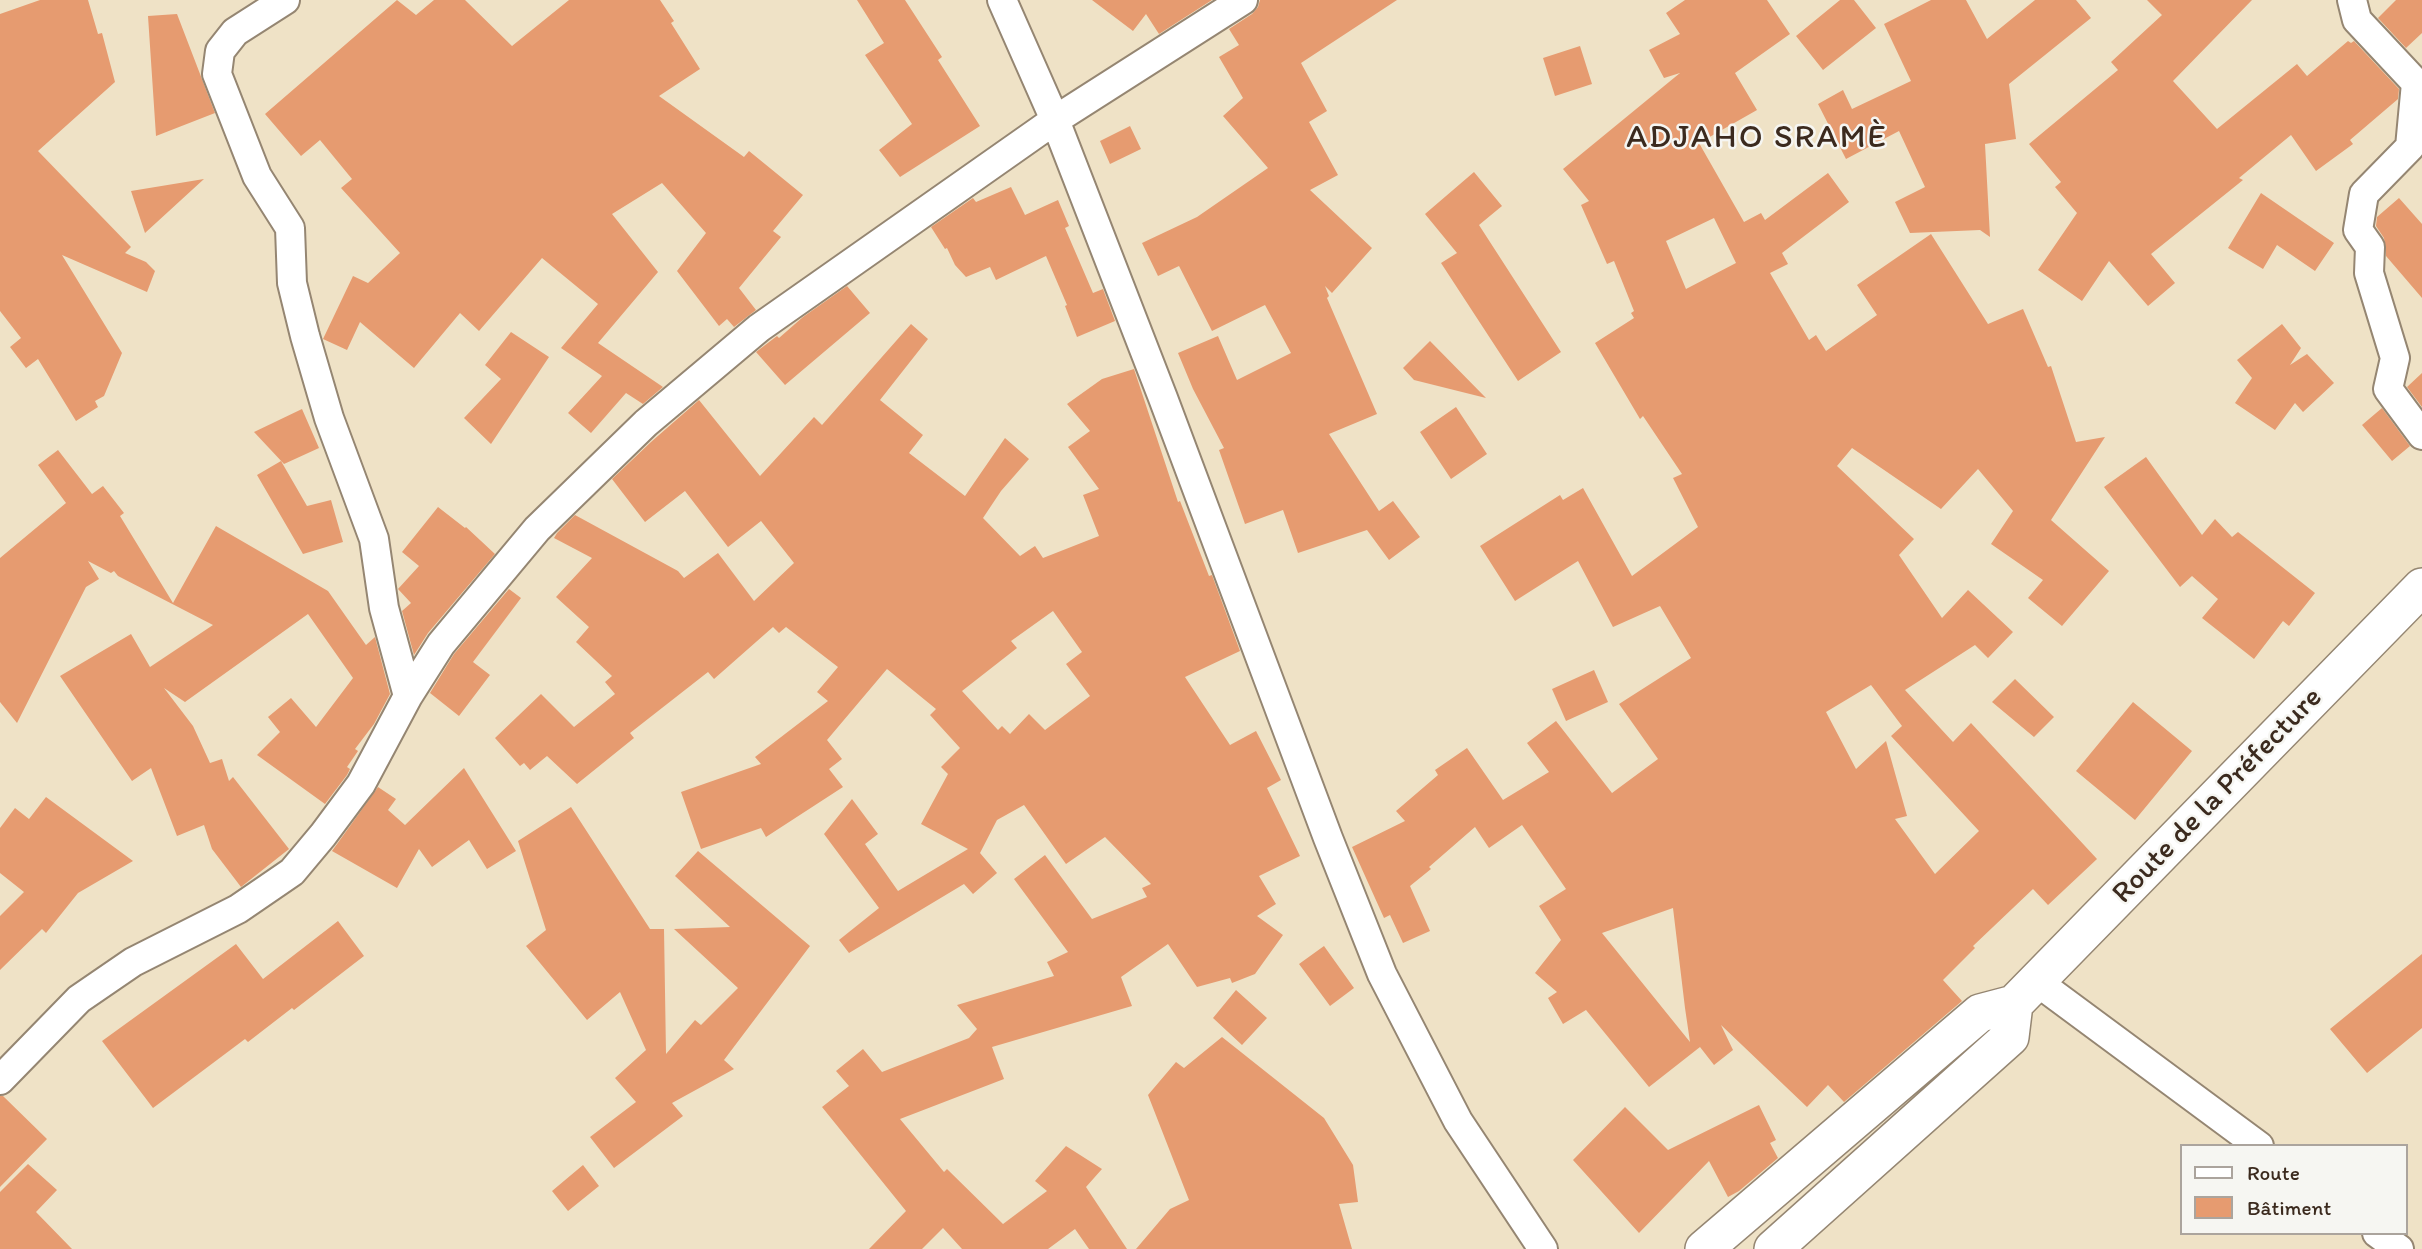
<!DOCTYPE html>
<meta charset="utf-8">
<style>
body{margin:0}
#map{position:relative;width:2422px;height:1249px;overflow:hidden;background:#efe2c6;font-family:Itim,sans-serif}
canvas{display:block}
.legend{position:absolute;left:2180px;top:1144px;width:228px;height:91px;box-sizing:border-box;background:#f6f6f2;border:2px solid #aba49d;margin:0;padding:9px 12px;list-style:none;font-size:21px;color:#3b2a1e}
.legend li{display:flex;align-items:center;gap:14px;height:35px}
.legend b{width:35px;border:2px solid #aba49d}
</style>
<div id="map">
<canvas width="2422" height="1249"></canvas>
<ul class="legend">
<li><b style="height:9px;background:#fff"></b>Route</li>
<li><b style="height:19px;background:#e69b70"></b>Bâtiment</li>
</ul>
</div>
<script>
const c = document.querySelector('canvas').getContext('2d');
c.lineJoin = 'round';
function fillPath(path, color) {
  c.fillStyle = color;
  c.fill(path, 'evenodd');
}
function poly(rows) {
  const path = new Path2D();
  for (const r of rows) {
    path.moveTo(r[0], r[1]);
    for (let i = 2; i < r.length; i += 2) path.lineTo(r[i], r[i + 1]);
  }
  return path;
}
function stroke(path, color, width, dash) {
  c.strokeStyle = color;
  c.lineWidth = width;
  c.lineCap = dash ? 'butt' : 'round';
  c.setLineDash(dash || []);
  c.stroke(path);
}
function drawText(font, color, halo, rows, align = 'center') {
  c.font = font + ' Itim,sans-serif';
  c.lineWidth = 5;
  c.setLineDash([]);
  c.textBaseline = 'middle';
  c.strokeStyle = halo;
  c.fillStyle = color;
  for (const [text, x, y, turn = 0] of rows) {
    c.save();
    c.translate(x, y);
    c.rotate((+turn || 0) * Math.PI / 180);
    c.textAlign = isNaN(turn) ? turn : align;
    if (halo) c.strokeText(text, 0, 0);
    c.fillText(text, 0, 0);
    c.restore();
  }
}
const building = poly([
 [40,0,88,0,98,34,102,33,115,82,38,151,131,247,125,253,146,262,155,271,147,292,62,255,122,353,104,396,95,401,98,407,76,421,38,359,26,368,10,347,21,338,0,311,0,14],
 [397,0,416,15,434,0,465,0,512,46,569,0,660,0,674,21,671,23,700,69,659,96,744,157,749,151,803,195,773,231,781,237,739,288,756,310,734,327,727,319,719,326,677,271,706,233,662,183,612,214,658,272,598,343,663,387,643,404,626,393,591,433,568,413,602,376,561,348,598,304,542,258,479,331,460,313,414,368,360,322,347,350,323,339,353,276,368,283,400,253,341,188,352,179,320,140,301,156,265,114],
 [857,0,905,0,942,57,938,60,980,126,900,177,879,150,912,124,865,55,884,43],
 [1092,0,1212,0,1159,34,1146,14,1133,31],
 [1260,0,1397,0,1301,63,1327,111,1309,122,1338,175,1310,190,1372,248,1332,293,1325,286,1329,296,1327,298,1377,414,1329,434,1379,511,1393,501,1420,537,1389,560,1367,530,1298,553,1283,510,1245,524,1219,450,1224,448,1193,389,1178,353,1218,336,1237,380,1291,353,1265,305,1212,331,1179,266,1158,276,1142,243,1197,217,1268,168,1223,116,1243,98,1219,57,1239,45,1229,29,1252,14,1258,7],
 [1685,0,1767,0,1790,34,1735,73,1757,110,1699,143,1744,222,1761,213,1765,220,1828,173,1849,202,1782,253,1788,264,1770,273,1809,340,1816,335,1826,351,1877,315,1857,285,1931,234,1988,324,2023,309,2048,367,2051,366,2076,442,2105,437,2051,520,2109,571,2062,626,2028,598,2043,580,1991,544,2013,511,1978,469,1941,509,1852,448,1837,466,1914,539,1899,555,1942,618,1968,590,2013,632,1988,658,1975,645,1905,690,1953,742,1971,723,2097,859,2048,905,2033,889,1973,946,1975,948,1943,980,1962,1001,1844,1102,1828,1085,1807,1107,1721,1025,1733,1050,1714,1065,1700,1047,1649,1087,1586,1010,1563,1024,1548,998,1557,992,1535,973,1561,940,1539,906,1566,889,1522,825,1489,848,1475,827,1429,867,1431,869,1410,886,1430,931,1403,943,1390,915,1384,918,1352,847,1405,821,1396,811,1438,775,1435,770,1467,748,1503,800,1549,772,1527,743,1556,721,1612,793,1658,759,1619,704,1691,658,1660,606,1613,627,1578,561,1515,601,1480,546,1560,495,1563,500,1583,488,1632,576,1698,527,1673,478,1682,474,1643,416,1640,419,1595,343,1634,318,1631,313,1634,311,1614,261,1607,264,1581,205,1589,201,1563,169,1680,73,1664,78,1649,50,1680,34,1666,13],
 [1714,218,1736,263,1686,289,1666,241],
 [1871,685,1902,726,1891,736,1979,831,1935,874,1895,819,1907,816,1886,741,1856,769,1826,712],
 [1673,908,1685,1008,1690,1042,1602,933],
 [1840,0,1854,0,1876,28,1823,70,1796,36],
 [1931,0,1966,0,1987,39,2035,0,2076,0,2091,18,2009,84,2016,139,1985,144,1990,237,1980,230,1910,233,1895,202,1925,187,1899,131,1846,159,1818,104,1843,90,1852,109,1911,81,1884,24],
 [2147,0,2252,0,2173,81,2217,129,2297,64,2307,76,2348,41,2351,43,2354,41,2399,89,2398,99,2350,140,2353,144,2316,171,2291,135,2239,178,2243,180,2151,254,2175,283,2148,306,2109,261,2082,301,2038,270,2077,213,2055,187,2061,182,2029,144,2118,70,2111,62,2162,15],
 [2396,0,2422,0,2422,33,2406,48,2378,18],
 [177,14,215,113,156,136,148,16],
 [1580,46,1592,84,1555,96,1543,58],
 [1130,126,1141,149,1110,164,1100,141],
 [1474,172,1502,206,1479,225,1561,352,1518,381,1441,263,1457,253,1425,214],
 [204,179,145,233,131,191],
 [1011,187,1025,215,1058,200,1069,226,1065,228,1093,293,1103,289,1115,321,1077,337,1065,306,1067,305,1046,256,996,280,990,267,966,277,955,265,947,248,945,249,931,227,973,198,976,202],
 [2261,193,2334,243,2315,271,2277,245,2263,269,2228,248],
 [2399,198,2422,224,2422,298,2386,256,2384,238,2376,226,2377,217],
 [847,286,870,313,785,385,756,352,777,336,779,338,803,317],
 [911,324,928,339,880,400,923,435,909,453,965,496,1005,438,1029,459,1001,491,983,518,1020,556,1035,546,1043,558,1099,536,1083,495,1099,489,1068,447,1090,431,1067,404,1102,379,1134,369,1178,502,1180,501,1209,576,1212,575,1240,651,1185,677,1230,745,1256,731,1281,780,1267,788,1300,856,1259,876,1276,904,1257,916,1283,935,1255,974,1232,983,1230,978,1197,987,1168,944,1121,977,1132,1006,992,1047,1004,1079,900,1119,944,1172,947,1169,1003,1224,1047,1191,1035,1181,1066,1146,1102,1169,1086,1187,1127,1249,1089,1249,1075,1229,1048,1249,962,1249,943,1228,922,1249,869,1249,906,1211,822,1107,849,1086,836,1071,863,1049,882,1072,969,1038,977,1029,957,1005,1054,976,1047,962,1068,952,1014,879,1045,855,1092,919,1147,897,1142,888,1151,884,1105,837,1066,864,1024,805,997,820,980,853,997,873,973,894,964,884,849,953,839,940,879,908,824,834,852,799,878,834,865,844,898,891,968,849,921,824,948,774,941,767,960,748,930,715,936,709,887,669,827,740,842,759,829,769,843,787,766,837,761,828,701,849,681,792,761,764,755,757,828,701,817,692,838,667,786,627,779,633,773,627,714,679,708,672,630,733,634,738,577,784,547,756,530,770,524,763,520,766,495,738,541,694,574,727,615,694,605,682,612,676,576,642,589,627,556,597,592,558,554,538,557,533,575,515,678,571,684,578,718,553,754,601,794,563,761,521,728,547,685,491,645,522,612,479,651,442,699,400,760,476,814,417,822,425],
 [1053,611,1082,652,1066,664,1090,696,1045,730,1029,714,1010,734,1002,726,998,730,962,691,1017,648,1011,641],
 [2282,324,2301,348,2290,365,2307,354,2334,383,2303,412,2295,403,2275,430,2235,403,2252,378,2237,360],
 [511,332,549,357,491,444,464,418,501,379,485,365],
 [1430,341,1486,398,1414,380,1403,368],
 [2422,373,2422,407,2407,387],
 [1456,407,1487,454,1451,479,1420,432],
 [2382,408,2410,446,2392,461,2362,425],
 [302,409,319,448,284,464,254,432],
 [58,450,92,494,103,486,124,513,120,516,173,603,216,526,328,591,366,645,375,637,390,694,374,724,355,749,358,751,347,767,350,769,347,775,325,804,257,755,280,732,268,717,291,698,316,727,353,678,308,614,185,702,164,688,193,726,210,763,222,759,229,781,233,777,289,849,241,887,212,849,204,825,177,836,151,768,132,781,60,676,131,634,150,667,213,625,118,576,114,571,111,573,88,561,99,579,86,587,17,723,0,702,0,558,66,503,38,465],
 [2146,457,2202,535,2215,519,2232,537,2238,532,2315,593,2289,626,2283,621,2254,659,2202,618,2218,599,2192,576,2180,587,2104,487],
 [281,461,307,506,331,500,343,542,303,554,257,475],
 [438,507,465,528,466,527,495,554,428,633,414,655,402,611,411,603,398,589,419,566,402,552],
 [509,589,521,598,473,662,490,675,459,716,430,693,454,654],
 [1594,670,1608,702,1566,721,1552,689],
 [2015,679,2054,717,2034,737,1992,702],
 [2133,702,2192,751,2135,820,2076,771],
 [464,768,516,851,487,869,469,840,432,867,419,849,397,888,332,851,378,787,396,799,388,810,405,825],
 [46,797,133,861,78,893,46,933,42,929,0,970,0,916,24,892,0,873,0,828,15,808,29,819],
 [571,807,650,929,664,929,666,1054,695,1020,701,1025,738,988,674,929,730,927,675,876,698,851,810,946,724,1060,734,1069,672,1103,683,1116,614,1168,590,1137,636,1102,615,1078,646,1050,620,992,587,1020,526,946,546,930,518,841],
 [338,921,364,956,294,1010,292,1008,248,1042,245,1039,153,1108,102,1041,236,944,263,979],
 [1324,946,1354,988,1330,1006,1299,964],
 [2422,954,2422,1028,2367,1073,2330,1029],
 [1236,990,1267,1018,1242,1045,1213,1018],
 [1222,1037,1324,1118,1353,1165,1358,1202,1339,1204,1352,1249,1136,1249,1170,1209,1189,1200,1148,1095,1176,1062,1184,1068],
 [0,1096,3,1096,47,1139,0,1187],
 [1759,1105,1776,1140,1770,1143,1778,1158,1739,1191,1728,1197,1709,1161,1639,1233,1573,1160,1625,1107,1668,1150],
 [28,1164,57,1190,36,1212,72,1249,0,1249,0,1192],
 [583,1165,599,1186,568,1211,552,1191]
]);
const minor = poly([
 [285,0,235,32,220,51,217,74,257,176,290,228,292,283,305,336,329,418,374,539,384,608,408,696],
 [1002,0,1055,120,1163,398,1328,838,1382,974,1458,1121,1543,1249],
 [2352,0,2357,20,2416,83,2410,147,2364,194,2358,230,2370,247,2369,273,2395,358,2388,389,2422,435],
 [2036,981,2259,1146],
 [0,1080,79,999,133,962,238,909,292,872,323,835,361,784,408,696,441,644,537,529,646,423,759,328,1055,120,1243,0],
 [2377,1233,2399,1249]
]);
const tertiary = poly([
 [1704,1249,1980,1013,2014,1004,2422,587],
 [1773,1249,2010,1037,2014,1004]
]);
const streetNames = [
 ["Route de la Préfecture",2218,796,-46]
];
const quarterNames = [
 ["ADJAHO SRAMÈ",1757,139]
];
fillPath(building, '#e69b70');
stroke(minor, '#958672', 32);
stroke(tertiary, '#958672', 40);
stroke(minor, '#fff', 28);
stroke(tertiary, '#fff', 37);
drawText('30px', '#3b2a1e', '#f6f6f2', streetNames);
c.letterSpacing = '2px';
drawText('33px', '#3b2a1e', '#f6f6f2', quarterNames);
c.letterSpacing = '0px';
</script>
